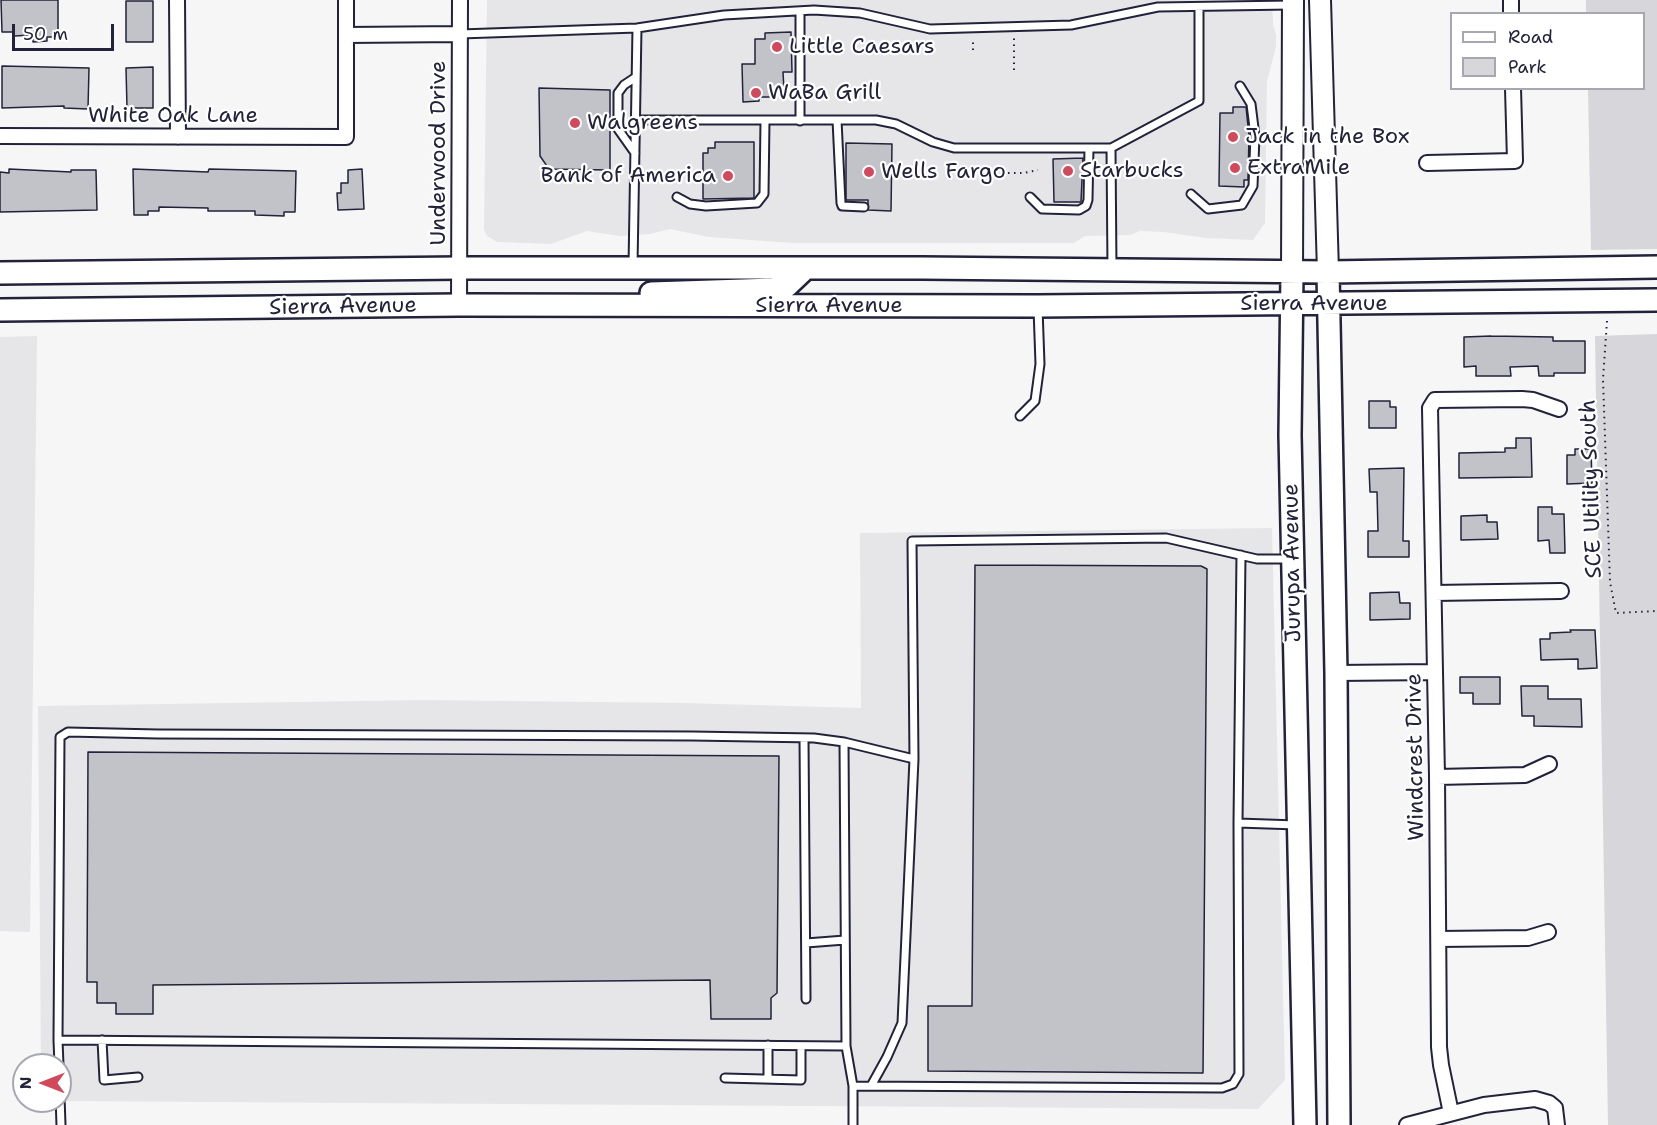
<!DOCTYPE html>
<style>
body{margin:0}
#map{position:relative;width:1657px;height:1125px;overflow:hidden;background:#f6f6f7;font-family:"Shantell Sans",sans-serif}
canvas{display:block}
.legend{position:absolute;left:1450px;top:12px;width:195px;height:78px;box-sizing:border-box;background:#fff;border:2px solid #a7a7b1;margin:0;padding:8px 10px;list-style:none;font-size:18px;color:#22223b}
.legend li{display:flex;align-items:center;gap:12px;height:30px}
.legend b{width:30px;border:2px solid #a7a7b1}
.north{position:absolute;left:12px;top:1053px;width:60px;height:60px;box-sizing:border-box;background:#fff;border:2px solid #a7a7b1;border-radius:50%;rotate:270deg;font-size:16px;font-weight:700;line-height:24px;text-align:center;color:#22223b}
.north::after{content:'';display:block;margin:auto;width:21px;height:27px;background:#d1495b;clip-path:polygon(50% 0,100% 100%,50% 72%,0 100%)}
.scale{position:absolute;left:12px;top:24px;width:102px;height:27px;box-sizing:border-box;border:3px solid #22223b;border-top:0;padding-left:8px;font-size:18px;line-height:21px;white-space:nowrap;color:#22223b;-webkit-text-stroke:4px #fff;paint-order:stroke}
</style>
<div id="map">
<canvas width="1657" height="1125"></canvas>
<ul class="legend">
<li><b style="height:8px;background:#fff"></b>Road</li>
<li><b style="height:16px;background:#d7d7db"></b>Park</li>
</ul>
<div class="north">N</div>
<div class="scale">50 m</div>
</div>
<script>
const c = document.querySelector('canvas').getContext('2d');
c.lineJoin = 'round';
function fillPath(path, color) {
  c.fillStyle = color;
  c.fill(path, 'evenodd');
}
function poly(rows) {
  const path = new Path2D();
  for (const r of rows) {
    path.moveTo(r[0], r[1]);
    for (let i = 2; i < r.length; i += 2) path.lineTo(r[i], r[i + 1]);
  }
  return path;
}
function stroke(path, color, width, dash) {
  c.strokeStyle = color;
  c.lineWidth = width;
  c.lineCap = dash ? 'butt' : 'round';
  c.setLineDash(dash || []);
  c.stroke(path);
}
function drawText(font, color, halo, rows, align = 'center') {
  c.font = font + ' "Shantell Sans",sans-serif';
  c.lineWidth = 4.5;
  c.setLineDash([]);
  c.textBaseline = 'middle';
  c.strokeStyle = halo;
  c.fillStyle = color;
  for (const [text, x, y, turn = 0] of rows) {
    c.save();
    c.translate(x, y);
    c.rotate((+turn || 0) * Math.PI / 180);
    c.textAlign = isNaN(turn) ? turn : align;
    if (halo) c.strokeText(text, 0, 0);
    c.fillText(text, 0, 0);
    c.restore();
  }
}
const built = poly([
 [487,0,1272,0,1273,23,1276,36,1276,47,1267,81,1265,223,1253,240,1206,238,1164,232,1140,231,1130,235,1085,236,1074,243,793,243,709,237,670,229,650,234,620,236,587,231,551,244,497,242,487,236,484,229],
 [37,336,30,932,0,931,0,337],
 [1272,528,1285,1080,1258,1109,60,1101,60,1065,41,1065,38,706,424,700,684,703,861,708,860,533]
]);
const green = poly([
 [1586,0,1657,0,1657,249,1591,250,1588,89,1644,88,1644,14,1586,13],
 [1657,334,1657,1125,1608,1125,1595,336]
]);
const building = poly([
 [1,0,58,0,58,37,47,37,47,41,33,42,33,35,14,36,14,32,2,32,1,0],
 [126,1,153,1,153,42,126,42,126,1],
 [791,32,792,72,783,72,784,90,773,91,773,97,759,97,759,101,743,102,742,64,755,64,755,39,765,39,765,33,791,32],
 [2,66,89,68,88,109,64,108,64,106,2,108,2,66],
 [153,67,153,108,127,108,126,68,153,67],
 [539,88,610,90,610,170,549,169,540,156,539,88],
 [1233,107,1246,107,1249,136,1248,180,1244,180,1244,187,1219,186,1220,113,1233,113,1233,107],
 [715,142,754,142,754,198,703,199,703,153,708,153,708,148,715,148,715,142],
 [846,143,892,144,891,211,868,210,868,200,846,200,846,143],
 [1083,158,1081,202,1054,202,1053,159,1083,158],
 [9,169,71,172,71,170,96,170,97,210,0,212,0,172,9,173,9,169],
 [133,169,208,172,209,169,296,171,295,212,284,212,284,216,255,215,255,211,208,211,208,208,159,207,159,211,148,211,148,215,134,215,133,169],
 [362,169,364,209,338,210,337,193,341,193,341,183,348,183,348,170,362,169],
 [1491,336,1553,337,1553,341,1585,341,1585,373,1554,373,1554,376,1539,376,1538,366,1510,367,1511,376,1476,376,1476,366,1464,367,1464,337,1491,336],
 [1369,401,1390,401,1390,407,1396,407,1396,428,1369,428,1369,401],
 [1516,438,1531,438,1532,477,1459,478,1459,453,1505,452,1505,448,1516,448,1516,438],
 [1575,449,1591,449,1592,483,1567,484,1567,455,1575,455,1575,449],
 [1404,468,1403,541,1409,541,1409,557,1368,557,1368,531,1378,531,1377,492,1370,492,1369,469,1404,468],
 [1538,507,1552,507,1552,514,1564,514,1565,553,1550,553,1549,540,1538,541,1538,507],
 [1487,515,1487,522,1497,522,1498,539,1461,540,1461,516,1487,515],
 [975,565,1201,566,1207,569,1203,1073,928,1071,928,1006,972,1006,975,565],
 [1399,592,1400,603,1410,603,1410,619,1370,620,1370,593,1399,592],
 [1570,630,1595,630,1597,668,1578,669,1578,659,1541,660,1540,639,1550,639,1550,633,1571,632,1570,630],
 [1460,677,1500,677,1500,704,1473,704,1473,693,1460,693,1460,677],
 [1521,686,1548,686,1548,699,1581,699,1582,727,1534,726,1534,716,1522,716,1521,686],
 [88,752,779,756,777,993,771,998,771,1019,711,1019,710,980,153,985,153,1014,116,1014,116,1003,97,1003,97,982,87,982,88,752]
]);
const path = poly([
 [973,50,973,38],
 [1014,70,1014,36],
 [1008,173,1024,173,1038,170],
 [1607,321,1603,379,1610,582,1616,613,1657,611]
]);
const lane = poly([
 [460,34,637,28,724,15,814,10,860,13,930,29,1071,25,1158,7,1291,5],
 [635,120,876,120,896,124,933,142,954,148,1111,148,1199,101,1199,7],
 [837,120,841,203,842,206,864,207],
 [800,121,800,12],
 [1111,148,1112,269],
 [635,153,618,129,618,93,624,85,636,77],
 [1191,194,1208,209,1242,205,1253,186,1255,136,1251,104,1240,86],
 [677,197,690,204,706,206,757,203,764,194,765,121],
 [1030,197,1042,209,1079,210,1086,206,1088,200,1089,148],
 [633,266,637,28],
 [1020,416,1035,401,1040,364,1038,308],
 [804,738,806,999],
 [844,742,914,759,902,1023,887,1057,871,1086],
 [914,759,912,541,1166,538,1257,559,1289,559],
 [1238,823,1241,555],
 [806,943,845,940],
 [58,1040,60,737,68,732,158,734,692,736,814,738,844,742,846,1046],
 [102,1040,104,1080,138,1077],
 [768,1045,768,1079],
 [59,1065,58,1040,846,1046,853,1086],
 [725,1078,801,1080,801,1046],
 [60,1096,61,1125],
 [853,1125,853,1086,1222,1088,1233,1084,1239,1074,1238,823,1297,825]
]);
const street = poly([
 [177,0,178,137],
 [1511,0,1511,14],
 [346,35,460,34],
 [0,136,346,137,346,0],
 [1427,163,1515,161,1513,88],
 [459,305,460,0],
 [1434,593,1561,591],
 [1336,673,1435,672],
 [1437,777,1525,775,1549,764],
 [1439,939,1528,938,1548,932],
 [1451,1113,1441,1065,1439,1047,1437,777,1430,408,1435,400,1522,399,1533,400,1559,409],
 [1407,1125,1484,1105,1535,1099,1549,1103,1555,1108,1557,1125]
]);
const secondary = poly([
 [1320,0,1328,272],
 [1292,272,1293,0]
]);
const primary = poly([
 [1292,272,1290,435,1305,1125],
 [1328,272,1336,673,1339,1125],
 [0,273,460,268,922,268,1328,272,1657,267],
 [651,293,774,289,787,286,806,268],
 [0,310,459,305,1038,306,1657,300]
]);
const markers = [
 [777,47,6,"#d1495b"],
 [756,93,6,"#d1495b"],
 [575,123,6,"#d1495b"],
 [1233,137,6,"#d1495b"],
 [1235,168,6,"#d1495b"],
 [1068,171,6,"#d1495b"],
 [869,172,6,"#d1495b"],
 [728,176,6,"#d1495b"]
];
const poiNames = [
 ["Little Caesars",789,47],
 ["WaBa Grill",768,93],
 ["Walgreens",587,123],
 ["Jack in the Box",1245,137],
 ["ExtraMile",1247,168],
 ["Starbucks",1080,171],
 ["Wells Fargo",881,172],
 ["Bank of America",716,176,"right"]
];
const streetNames = [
 ["White Oak Lane",173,116],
 ["Underwood Drive",439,153,-90],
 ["Sierra Avenue",1314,304],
 ["Sierra Avenue",829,306],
 ["Sierra Avenue",343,307,-1],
 ["SCE Utility South",1592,489,-92],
 ["Jurupa Avenue",1293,563,-91],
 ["Windcrest Drive",1416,757,-91]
];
fillPath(built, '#e6e6e9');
fillPath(green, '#d7d7db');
fillPath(building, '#c2c2c9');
stroke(building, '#22223b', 1.5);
stroke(lane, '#22223b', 11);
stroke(street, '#22223b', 18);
stroke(secondary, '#22223b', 24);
stroke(primary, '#22223b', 26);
stroke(path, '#22223b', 2, [1.5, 4.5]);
stroke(lane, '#fff', 7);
stroke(street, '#fff', 14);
stroke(secondary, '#fff', 20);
stroke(primary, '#fff', 21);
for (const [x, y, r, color] of markers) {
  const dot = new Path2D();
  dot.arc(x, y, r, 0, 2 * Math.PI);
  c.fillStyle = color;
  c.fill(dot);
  stroke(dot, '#fff', 2);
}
drawText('22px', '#22223b', '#fff', poiNames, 'left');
drawText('22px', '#22223b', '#fff', streetNames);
</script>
